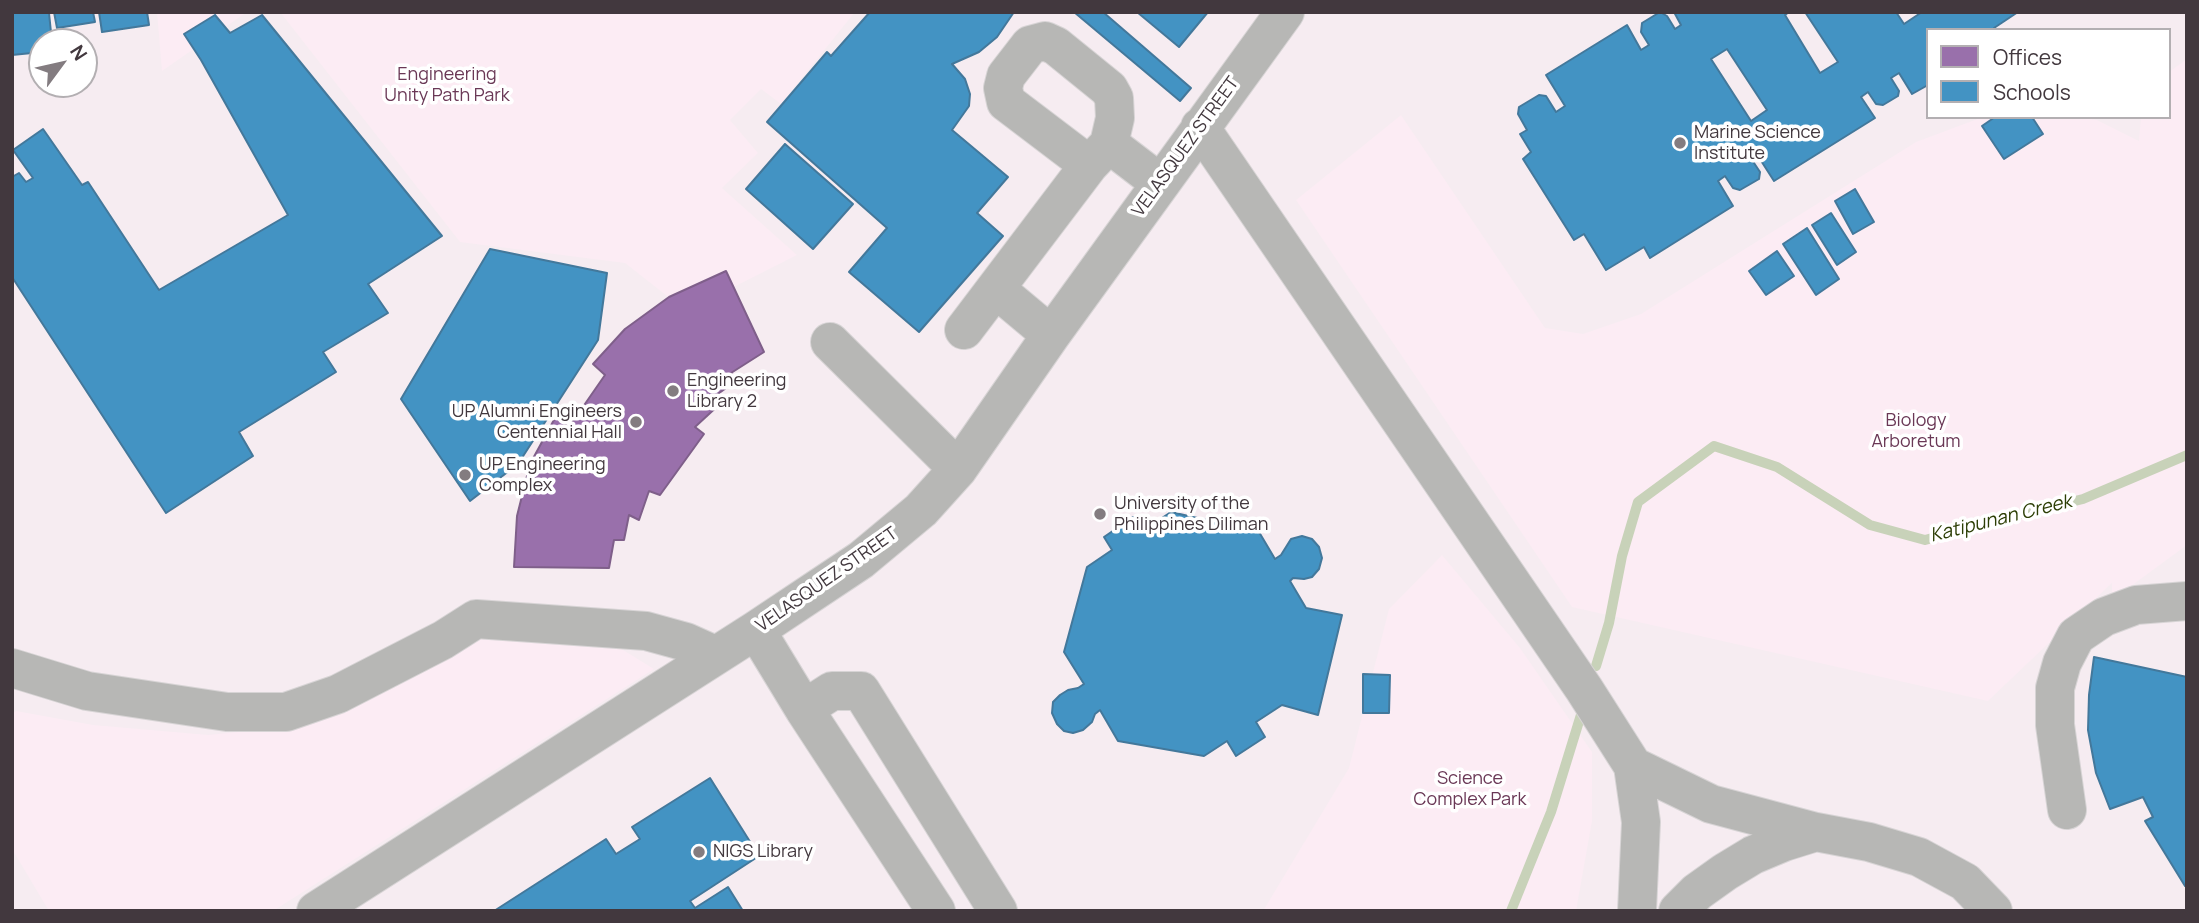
<!DOCTYPE html>
<style>
body{margin:0}
#map{position:relative;width:2199px;height:923px;overflow:hidden;background:#fdfafb;font-family:Manrope,sans-serif}
canvas{display:block}
.frame{position:absolute;inset:0;border:14px solid #42383e;pointer-events:none}
.legend{position:absolute;left:1926px;top:28px;width:245px;height:91px;box-sizing:border-box;background:#fff;border:2px solid #b3afb2;margin:0;padding:9px 12px;list-style:none;font-size:21px;color:#42383e}
.legend li{display:flex;align-items:center;gap:14px;height:35px}
.legend b{width:35px;border:2px solid #b3afb2}
.north{position:absolute;left:28px;top:28px;width:70px;height:70px;box-sizing:border-box;background:#fff;border:2px solid #b3afb2;border-radius:50%;rotate:57deg;font-size:19px;font-weight:700;line-height:28px;text-align:center;color:#42383e}
.north::after{content:'';display:block;margin:auto;width:24px;height:32px;background:#837c80;clip-path:polygon(50% 0,100% 100%,50% 72%,0 100%)}
</style>
<div id="map">
<canvas width="2199" height="923"></canvas>
<div class="frame"></div>
<ul class="legend">
<li><b style="height:19px;background:#9970ab"></b>Offices</li>
<li><b style="height:19px;background:#4393c3"></b>Schools</li>
</ul>
<div class="north">N</div>
</div>
<script>
const c = document.querySelector('canvas').getContext('2d');
c.lineJoin = 'round';
function fillPath(path, color) {
  c.fillStyle = color;
  c.fill(path, 'evenodd');
}
function poly(rows) {
  const path = new Path2D();
  for (const r of rows) {
    path.moveTo(r[0], r[1]);
    for (let i = 2; i < r.length; i += 2) path.lineTo(r[i], r[i + 1]);
  }
  return path;
}
function stroke(path, color, width, dash) {
  c.strokeStyle = color;
  c.lineWidth = width;
  c.lineCap = dash ? 'butt' : 'round';
  c.setLineDash(dash || []);
  c.stroke(path);
}
function drawText(font, color, halo, rows, align = 'center') {
  c.font = font + ' Manrope,sans-serif';
  c.lineWidth = 7;
  c.setLineDash([]);
  c.textBaseline = 'middle';
  c.strokeStyle = halo;
  c.fillStyle = color;
  for (const [text, x, y, turn = 0] of rows) {
    c.save();
    c.translate(x, y);
    c.rotate((+turn || 0) * Math.PI / 180);
    c.textAlign = isNaN(turn) ? turn : align;
    if (halo) c.strokeText(text, 0, 0);
    c.fillText(text, 0, 0);
    c.restore();
  }
}
const built = poly([
 [12,12,2187,12,2187,911,12,911],
 [1928,30,2169,30,2169,117,1928,117],
 [42,42,84,42,84,84,42,84]
]);
const green = poly([
 [157,12,247,12,162,71],
 [280,12,855,12,781,104,761,89,730,120,758,153,722,188,797,255,686,311,625,263,460,242],
 [2187,59,2187,545,2112,600,2112,583,1988,701,1572,607,1296,200,1401,115,1545,328,1583,334,1641,314,1916,142,1983,117,2080,117,2097,120,2139,141,2141,117,2169,117,2169,72],
 [1442,555,1520,648,1592,752,1592,821,1576,911,1263,911,1349,768,1389,609],
 [472,632,602,637,654,669,273,911,49,911,12,849,12,714,16,711,93,725,208,735,278,728]
]);
const offices = poly([
 [726,271,764,352,731,373,736,381,715,396,721,403,695,427,704,434,660,495,649,491,639,520,629,515,624,540,614,540,609,568,514,567,517,516,530,464,555,418,569,427,605,375,593,364,625,329,669,297,726,271]
]);
const schools = poly([
 [12,12,93,12,95,22,57,28,54,12,49,13,52,42,42,42,42,52,12,55,12,12],
 [99,12,147,12,149,25,102,32,99,12],
 [870,12,1014,12,997,37,979,52,952,64,965,79,970,94,969,106,952,130,1008,177,977,213,1003,236,919,332,849,272,887,228,767,122,827,52,831,56,870,12],
 [1074,12,1103,12,1191,88,1180,101,1074,12],
 [1137,12,1208,12,1179,47,1137,12],
 [1660,12,1667,16,1675,29,1681,25,1674,12,1789,12,1785,15,1820,73,1838,62,1805,12,1896,12,1904,24,1922,12,2018,12,1994,28,1995,30,1928,30,1928,85,1912,94,1899,73,1891,78,1899,91,1898,96,1883,105,1876,104,1868,92,1861,97,1875,118,1774,181,1758,156,1752,160,1760,172,1759,179,1740,190,1733,188,1725,176,1718,181,1733,206,1650,258,1644,247,1606,270,1584,234,1574,240,1523,159,1531,152,1520,134,1527,130,1518,114,1519,107,1539,95,1546,96,1556,112,1565,106,1546,75,1627,25,1641,50,1649,45,1641,32,1642,23,1660,12],
 [1727,49,1767,110,1751,121,1711,59,1727,49],
 [215,15,230,33,262,15,442,236,368,284,388,313,323,352,336,372,239,432,253,456,166,513,12,277,12,177,19,173,26,182,33,178,13,150,43,129,82,185,88,182,159,290,288,215,201,60,184,34,215,15],
 [1995,117,2032,117,2043,134,2004,159,1982,126,1995,117],
 [785,144,853,204,813,249,746,189,785,144],
 [1855,189,1874,222,1853,234,1835,201,1855,189],
 [1831,213,1856,252,1837,265,1812,225,1831,213],
 [1807,228,1839,279,1816,295,1783,244,1807,228],
 [490,249,607,273,598,340,518,464,470,501,401,399,490,249],
 [1777,251,1794,276,1766,295,1749,271,1777,251],
 [1171,512,1259,532,1275,559,1281,555,1291,539,1302,536,1312,539,1319,547,1322,558,1319,569,1312,577,1304,579,1293,578,1290,581,1306,608,1342,615,1318,715,1282,705,1256,722,1265,737,1236,756,1227,741,1204,756,1118,741,1100,710,1095,714,1092,722,1083,730,1073,733,1064,731,1057,724,1052,713,1053,702,1060,695,1068,690,1078,688,1084,684,1064,652,1087,567,1112,550,1104,537,1133,517,1142,531,1171,512],
 [2094,657,2187,677,2187,884,2185,886,2145,821,2153,817,2143,797,2110,809,2096,773,2088,730,2089,695,2094,657],
 [1363,674,1390,675,1389,713,1363,713,1363,674],
 [710,778,759,856,690,901,695,908,728,887,743,911,494,911,606,839,616,854,640,839,632,827,710,778]
]);
const stream = poly([
 [1596,666,1609,623,1622,556,1638,502,1714,446,1777,467,1870,525,1925,540,2001,519,2083,499,2187,455],
 [1511,911,1551,812,1584,705]
]);
const minor = poly([
 [1200,127,1584,689,1633,766,1641,822,1637,911],
 [1109,144,1160,183],
 [996,289,1051,335],
 [964,330,1089,165,1109,144,1115,118,1114,98,1109,89,1056,46,1045,41,1030,45,1006,76,1003,88,1006,102,1089,165],
 [830,342,958,469],
 [756,630,804,709,936,911],
 [12,668,87,691,227,712,286,712,338,694,443,640,476,619,646,631,686,642,715,655],
 [804,709,832,691,861,691,998,911],
 [1633,766,1711,804,1816,832,1869,842,1919,857,1965,882,1993,911],
 [2067,810,2055,725,2055,688,2062,663,2076,636,2104,617,2136,605,2187,601],
 [316,911,756,630,861,560,921,510,958,469,1051,335,1285,12],
 [1678,911,1697,892,1725,872,1753,855,1784,842,1816,832]
]);
const markers = [
 [1680,143,7,"#837c80"],
 [673,391,7,"#837c80"],
 [636,422,7,"#837c80"],
 [465,475,7,"#837c80"],
 [1100,514,7,"#837c80"],
 [699,852,7,"#837c80"]
];
const parkNames = [
 ["Engineering",447,75],
 ["Unity Path Park",447,96],
 ["Biology",1916,421],
 ["Arboretum",1916,442],
 ["Science",1470,779],
 ["Complex Park",1470,800]
];
const poiNames = [
 ["Marine Science",1694,133],
 ["Institute",1694,154],
 ["Engineering",687,381],
 ["Library 2",687,402],
 ["UP Alumni Engineers",622,412,"right"],
 ["Centennial Hall",622,433,"right"],
 ["UP Engineering",479,465],
 ["Complex",479,486],
 ["University of the",1114,504],
 ["Philippines Diliman",1114,525],
 ["NIGS Library",713,852]
];
const streetNames = [
 ["VELASQUEZ STREET",1186,147,-54],
 ["VELASQUEZ STREET",827,580,-35]
];
const waterNames = [
 ["Katipunan Creek",2001,519,-14]
];
fillPath(built, '#f6ecf1');
fillPath(green, '#fcecf4');
fillPath(offices, '#9970ab');
stroke(offices, '#7f5f8a', 2);
fillPath(schools, '#4393c3');
stroke(schools, '#43789b', 2);
stroke(stream, '#c8d2b9', 10);
stroke(minor, '#d7d4d5', 40);
stroke(minor, '#b7b7b5', 38);
for (const [x, y, r, color] of markers) {
  const dot = new Path2D();
  dot.arc(x, y, r, 0, 2 * Math.PI);
  c.fillStyle = color;
  c.fill(dot);
  stroke(dot, '#fff', 2.5);
}
drawText('18px', '#6a3856', '#fff', parkNames);
drawText('18px', '#42383e', '#fff', poiNames, 'left');
drawText('18px', '#42383e', '#fff', streetNames);
drawText('italic 19px', '#2c3e05', '#fff', waterNames);
</script>
